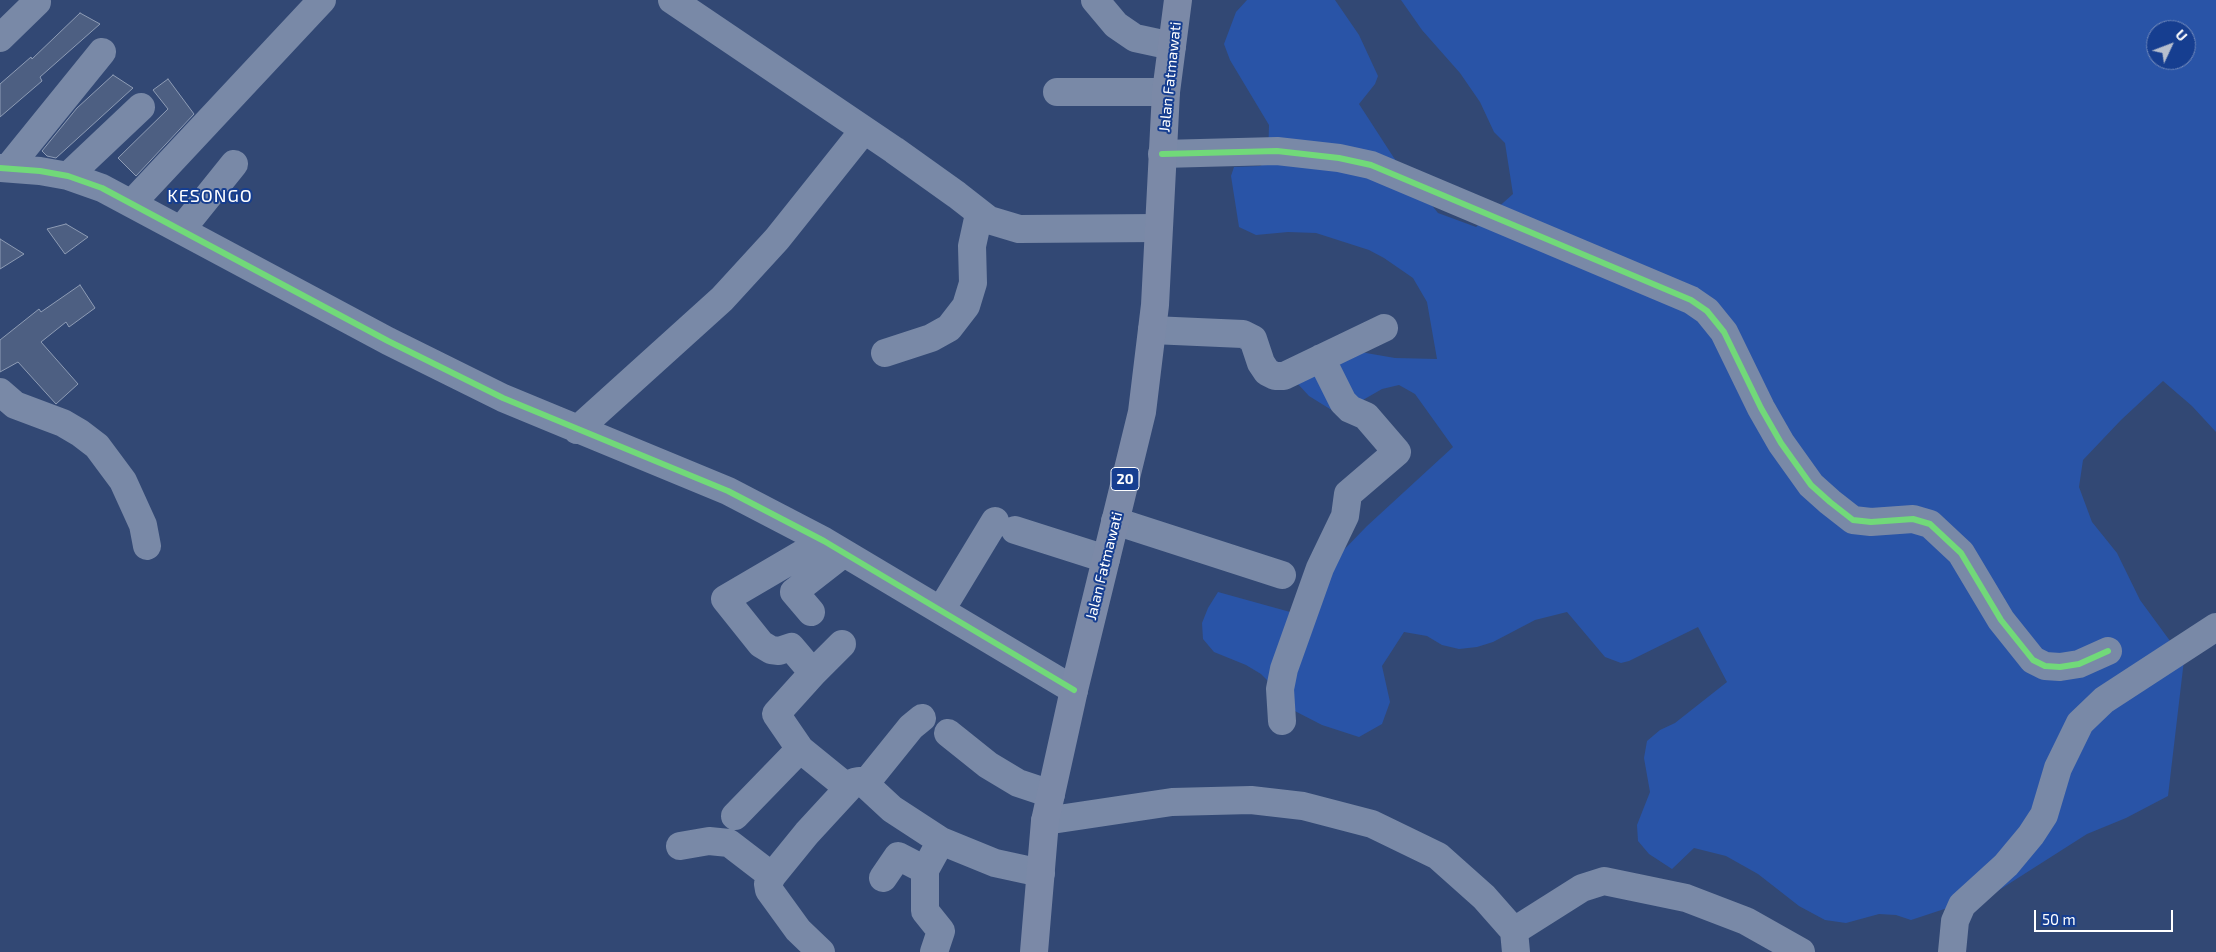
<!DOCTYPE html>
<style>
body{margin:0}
#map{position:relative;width:2216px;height:952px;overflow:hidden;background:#324874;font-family:"Exo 2",sans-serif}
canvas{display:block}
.north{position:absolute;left:2146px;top:20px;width:50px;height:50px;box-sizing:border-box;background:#163e90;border:1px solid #738bbc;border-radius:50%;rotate:47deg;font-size:14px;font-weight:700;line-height:20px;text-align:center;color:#fff}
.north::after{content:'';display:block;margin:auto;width:18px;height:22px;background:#b7bfce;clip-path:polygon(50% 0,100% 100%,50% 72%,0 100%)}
.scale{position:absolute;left:2034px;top:910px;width:139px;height:22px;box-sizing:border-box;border:2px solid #fff;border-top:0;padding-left:6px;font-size:15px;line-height:18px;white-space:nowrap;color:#fff;-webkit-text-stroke:4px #163e90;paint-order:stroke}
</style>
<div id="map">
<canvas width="2216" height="952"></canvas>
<div class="north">U</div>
<div class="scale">50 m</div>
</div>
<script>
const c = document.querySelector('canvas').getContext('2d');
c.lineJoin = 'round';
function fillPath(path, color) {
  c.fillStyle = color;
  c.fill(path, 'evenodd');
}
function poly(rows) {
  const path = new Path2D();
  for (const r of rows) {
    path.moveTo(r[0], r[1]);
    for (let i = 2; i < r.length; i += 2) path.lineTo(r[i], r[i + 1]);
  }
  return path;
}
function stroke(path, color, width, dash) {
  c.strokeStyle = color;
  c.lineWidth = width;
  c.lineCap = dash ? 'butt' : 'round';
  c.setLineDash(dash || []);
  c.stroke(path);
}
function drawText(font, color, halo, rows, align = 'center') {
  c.font = font + ' "Exo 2",sans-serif';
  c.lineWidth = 4;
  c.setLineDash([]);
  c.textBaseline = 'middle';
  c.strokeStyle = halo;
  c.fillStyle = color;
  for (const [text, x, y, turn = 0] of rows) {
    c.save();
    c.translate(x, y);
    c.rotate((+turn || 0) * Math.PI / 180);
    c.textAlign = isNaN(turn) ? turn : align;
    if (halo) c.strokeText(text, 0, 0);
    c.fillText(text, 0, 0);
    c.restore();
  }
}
const green = poly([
 [1247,0,1335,0,1359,35,1378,76,1375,84,1359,104,1394,158,1438,213,1476,227,1513,194,1505,143,1494,132,1480,102,1460,73,1422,30,1401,0,2216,0,2216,432,2192,406,2163,381,2121,420,2083,460,2079,487,2092,522,2117,553,2140,600,2184,660,2168,796,2126,818,2087,834,1996,892,1911,920,1896,915,1879,914,1846,923,1825,920,1799,906,1758,874,1726,856,1694,848,1672,869,1649,854,1638,841,1637,825,1650,792,1644,758,1647,741,1660,730,1675,723,1727,682,1698,627,1629,661,1621,663,1605,657,1567,612,1535,620,1493,642,1477,647,1459,649,1442,645,1427,636,1404,632,1382,666,1390,702,1382,724,1359,737,1322,725,1289,708,1272,685,1261,674,1246,665,1214,652,1203,639,1202,623,1208,608,1218,592,1301,615,1336,558,1367,526,1453,447,1415,394,1399,385,1382,389,1342,412,1330,409,1309,396,1297,383,1343,349,1395,358,1437,359,1427,302,1413,278,1384,258,1369,250,1316,233,1288,232,1256,235,1239,227,1231,176,1234,167,1260,166,1268,161,1269,125,1230,60,1224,44,1236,12],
 [2156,30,2186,30,2186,60,2156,60]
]);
const building = poly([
 [80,13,100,24,40,77,42,81,0,117,0,84,31,57,32,59,80,13],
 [113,75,133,88,56,158,47,156,42,151,77,108,113,75],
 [168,79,194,114,136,176,118,158,168,109,153,90,168,79],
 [66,224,88,237,65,254,47,229,66,224],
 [0,239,24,254,0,269,0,239],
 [80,285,95,308,69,327,66,322,41,342,78,384,56,404,18,362,0,372,0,340,39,309,41,312,80,285]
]);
const minor = poly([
 [672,0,894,150,957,195,989,220,1019,229,1158,228],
 [1095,0,1116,25,1135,38,1172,46],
 [0,38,37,2],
 [1057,92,1166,92],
 [1162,154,1277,151,1339,158,1371,165,1691,300,1707,311,1724,332,1761,408,1781,443,1811,485,1830,502,1853,520,1871,522,1913,519,1930,524,1961,553,2001,620,2033,660,2045,666,2060,667,2079,664,2108,651],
 [0,168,40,171,68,176,102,188,388,341,503,398,728,491,824,541,1074,690],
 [8,168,102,52],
 [68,176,141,107],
 [132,203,322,0],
 [181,230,234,164],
 [1152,330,1243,334,1253,339,1261,363,1267,372,1275,376,1284,376,1384,328],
 [885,353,931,338,949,328,966,306,973,283,972,246,979,214],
 [0,392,15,405,63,423,80,433,97,446,123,481,143,525,147,546],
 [577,430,722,299,777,239,864,130],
 [1115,521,1282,575],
 [1015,530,1106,559],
 [824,541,725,599,761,644,771,650,779,651,791,647,813,673,776,714,800,749,848,788],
 [941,610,995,521],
 [811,612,794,592,844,553],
 [813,673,842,644],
 [1282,721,1280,689,1284,669,1320,568,1345,516,1348,494,1397,452,1366,416,1350,409,1343,402,1321,358],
 [948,733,988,765,1018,783,1051,794],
 [865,784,911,727,922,718],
 [735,816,800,749],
 [1045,821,1172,802,1251,800,1303,806,1372,824,1438,856,1484,897,1514,931,1516,952],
 [680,846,709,841,729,843,772,876],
 [883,878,898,856,925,870],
 [1514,931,1582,888,1604,881,1686,898,1746,921,1801,952],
 [821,952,798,930,769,890,768,884,772,876,807,833,854,782,859,781,865,784,892,809,941,841,995,863,1041,873],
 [934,952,941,931,925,911,925,870,941,841],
 [1952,952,1955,921,1962,905,2006,865,2031,835,2044,815,2058,768,2080,723,2104,700,2216,627]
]);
const highway = poly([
 [1034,952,1045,821,1074,690,1142,412,1155,305,1166,92,1178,0]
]);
const cycleway = poly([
 [1162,154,1277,151,1339,158,1371,165,1691,300,1707,311,1724,332,1761,408,1781,443,1811,485,1830,502,1853,520,1871,522,1913,519,1930,524,1961,553,2001,620,2033,660,2045,666,2060,667,2079,664,2108,651],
 [0,168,40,171,68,176,102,188,388,341,503,398,728,491,824,541,1074,690]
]);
const shields = [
 [1125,479,28]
];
const shieldNames = [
 ["20",1125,479]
];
const streetNames = [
 ["Jalan Fatmawati",1170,77,-84],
 ["Jalan Fatmawati",1104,566,-76]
];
const quarterNames = [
 ["KESONGO",210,196]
];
fillPath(green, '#2954a7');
fillPath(building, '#4d5f82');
stroke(building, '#8e9cb5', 1);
stroke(minor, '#7989a7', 28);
stroke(highway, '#7b89a7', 28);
stroke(cycleway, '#71d979', 6);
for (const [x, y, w] of shields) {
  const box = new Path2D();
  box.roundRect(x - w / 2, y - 11.5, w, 23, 4);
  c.fillStyle = '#163e90';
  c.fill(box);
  stroke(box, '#fff', 1);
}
drawText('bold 14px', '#fff', null, shieldNames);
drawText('15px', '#fff', '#163e90', streetNames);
c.letterSpacing = '1px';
drawText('18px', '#fff', '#163e90', quarterNames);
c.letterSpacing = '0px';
</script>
